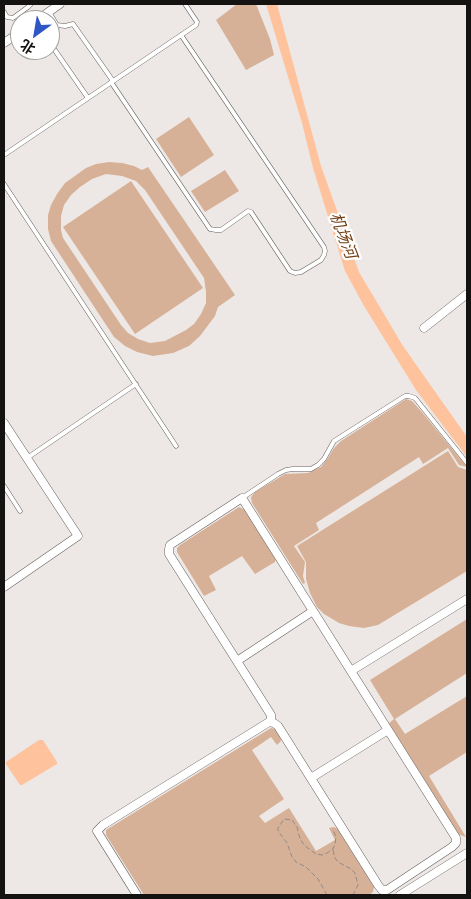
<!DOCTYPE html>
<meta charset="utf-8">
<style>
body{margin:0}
#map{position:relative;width:471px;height:899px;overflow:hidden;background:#ede8e5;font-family:Jost,"Noto Sans SC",sans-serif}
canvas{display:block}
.frame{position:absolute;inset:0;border:5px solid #151312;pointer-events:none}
.north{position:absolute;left:10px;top:10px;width:50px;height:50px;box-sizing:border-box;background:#fff;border:1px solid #a1a1a0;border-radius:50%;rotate:212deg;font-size:14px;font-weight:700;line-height:20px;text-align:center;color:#151312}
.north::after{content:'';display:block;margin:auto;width:18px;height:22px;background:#2e56c6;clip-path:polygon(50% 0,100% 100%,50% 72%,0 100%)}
</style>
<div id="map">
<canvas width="471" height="899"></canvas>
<div class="frame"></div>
<div class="north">北</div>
</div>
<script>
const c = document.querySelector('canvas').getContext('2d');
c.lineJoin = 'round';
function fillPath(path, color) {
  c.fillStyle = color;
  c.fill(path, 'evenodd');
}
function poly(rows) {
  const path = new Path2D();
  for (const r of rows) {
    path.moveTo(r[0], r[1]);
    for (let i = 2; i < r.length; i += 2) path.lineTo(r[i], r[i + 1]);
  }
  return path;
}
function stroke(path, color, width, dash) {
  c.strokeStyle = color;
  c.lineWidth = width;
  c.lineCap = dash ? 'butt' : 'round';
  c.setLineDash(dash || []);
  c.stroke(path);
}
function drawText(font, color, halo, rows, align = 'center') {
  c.font = font + ' Jost,"Noto Sans SC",sans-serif';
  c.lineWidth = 4.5;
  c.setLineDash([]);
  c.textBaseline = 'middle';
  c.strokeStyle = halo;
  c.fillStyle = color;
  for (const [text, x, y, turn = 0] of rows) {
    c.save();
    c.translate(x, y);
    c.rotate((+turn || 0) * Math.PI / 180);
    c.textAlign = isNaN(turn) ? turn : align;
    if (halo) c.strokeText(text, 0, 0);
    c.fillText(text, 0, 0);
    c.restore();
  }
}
const green = poly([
 [237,4,256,4,270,39,274,55,246,70,216,20],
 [189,117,214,155,181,177,156,139],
 [109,162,122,163,134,166,142,170,148,167,235,295,218,307,215,316,200,336,189,346,173,353,153,356,137,352,125,346,114,337,51,241,48,229,48,215,51,205,57,194,65,183,86,168,96,164],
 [106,174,122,176,136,181,145,190,204,278,206,292,206,303,201,314,194,324,186,330,165,341,150,343,138,339,128,333,121,325,63,238,61,230,61,216,64,205,71,195,80,187,92,179],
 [225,170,239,191,205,212,191,191],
 [131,181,203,288,135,334,63,227],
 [406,399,412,401,421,411,467,467,459,465,448,448,423,464,419,457,316,523,319,530,294,546,305,562,303,576,305,583,303,584,252,503,251,497,255,492,285,474,308,473,321,467,328,458,334,448,341,441],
 [448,451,458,467,467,470,467,571,378,625,364,628,349,626,339,623,324,614,317,607,310,593,306,579,306,562,297,546],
 [239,507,247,511,276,558,275,562,255,574,242,556,209,576,216,590,204,596,177,552,177,548,180,545],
 [467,619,467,673,395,719,405,734,467,696,467,752,429,776,466,837,460,835,457,832,389,723,394,719,370,680],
 [271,728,275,729,280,734,281,741,277,745,271,737,252,750,284,799,259,816,265,823,289,808,316,851,335,840,329,828,334,827,338,829,374,887,373,892,369,895,144,895,106,835,106,830]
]);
const water = poly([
 [266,4,277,4,321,166,359,272,403,346,467,437,467,457,416,390,364,306,345,271,313,168,302,123],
 [39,740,43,740,57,762,57,764,22,785,20,785,6,764,6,762]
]);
const path = poly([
 [333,850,335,858,338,862,351,869,355,873,358,885,353,895],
 [327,895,318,879,306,867,296,862,292,857,287,843,278,831,278,828,284,819,292,820,297,827,300,839,305,846,316,854,322,855,327,853,333,849,335,844,336,837,333,830]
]);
const lane = poly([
 [4,12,7,17,13,18,28,7,31,4],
 [49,12,57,25,56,33,52,41,52,46,88,98],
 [57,25,65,26,73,24,113,81],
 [111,82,210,229,216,230,221,230,248,211,251,212,290,271,295,273,301,272,321,260,324,255,325,251,324,247,181,35],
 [4,155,196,25,197,22,185,4],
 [4,184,176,446],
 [27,458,136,384],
 [4,486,20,511],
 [242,498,278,474,286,470,293,469,311,469,318,465,324,459,334,441,405,396,409,396,415,398,467,463]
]);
const street = poly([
 [37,20,60,4],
 [4,43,20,32],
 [424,328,467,294],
 [4,423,78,536,4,587],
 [237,661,313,611],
 [351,671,467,599],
 [311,778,388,730],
 [137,895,97,831,103,825,269,722,271,719,271,715,169,554,169,549,170,545,242,498,456,838,456,843,452,847,387,890,382,890,378,885,278,726,274,723,269,722],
 [400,895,467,853]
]);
const waterNames = [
 ["机场河",342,236,69]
];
fillPath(green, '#d7b197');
fillPath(water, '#fec39c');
stroke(lane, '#65605e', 5);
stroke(street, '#65605e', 9);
stroke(path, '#8f8b89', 1, [5, 2.5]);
stroke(lane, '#fff', 4);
stroke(street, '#fff', 8);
drawText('italic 16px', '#754015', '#fff', waterNames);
</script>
